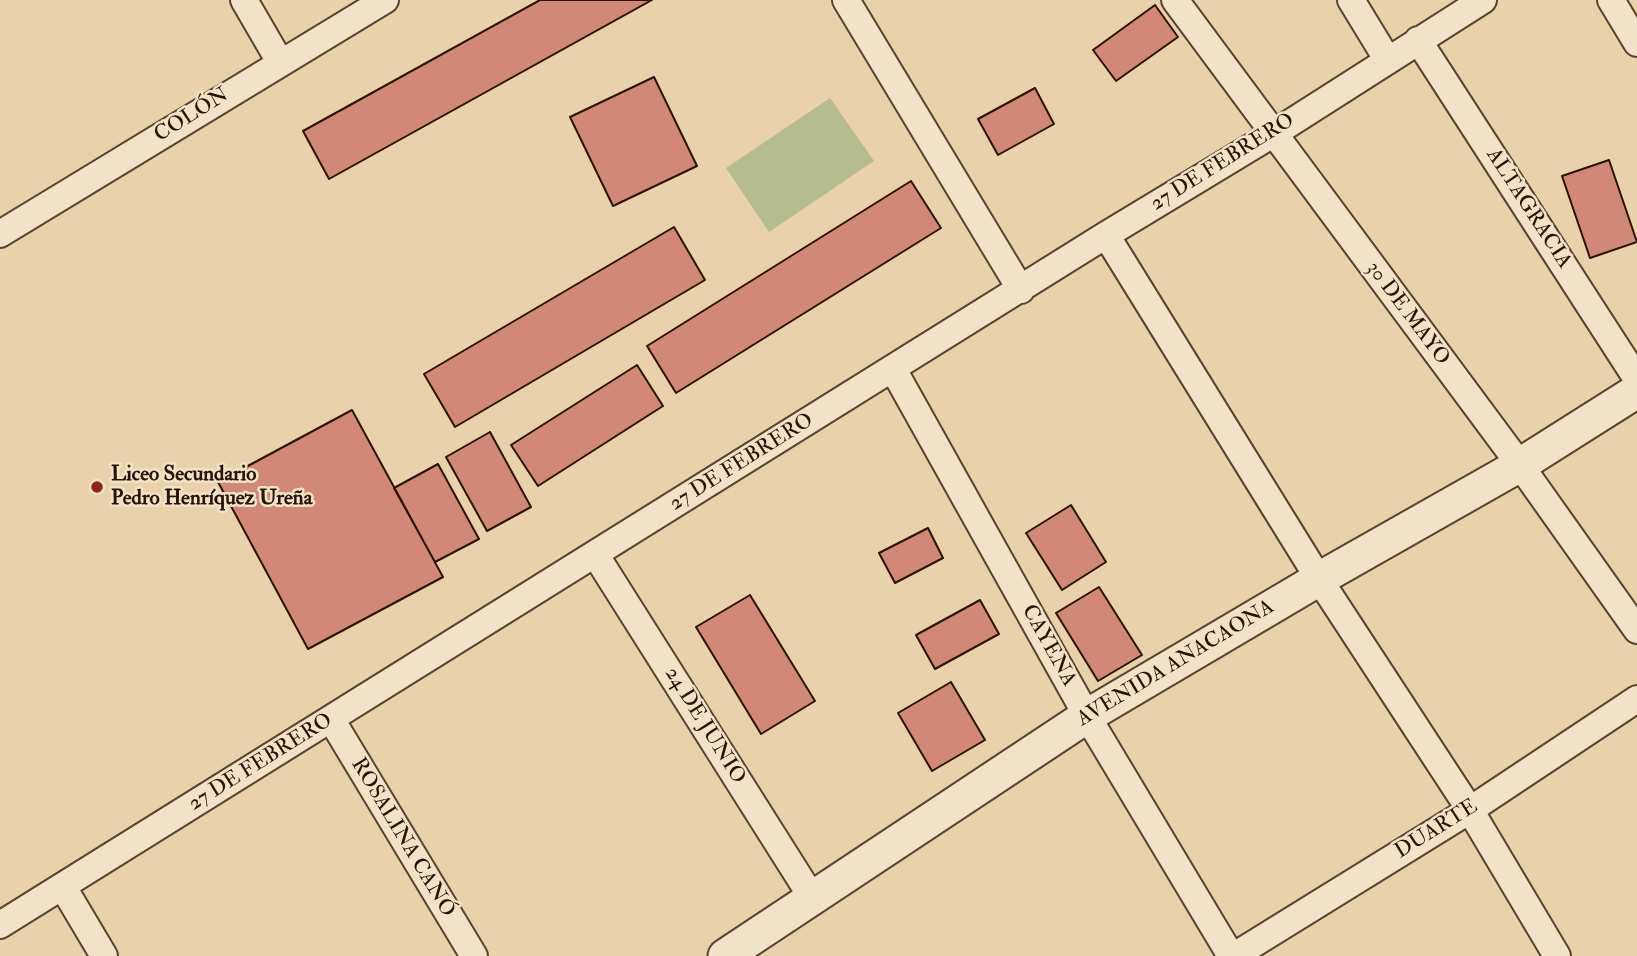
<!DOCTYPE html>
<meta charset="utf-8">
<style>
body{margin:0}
canvas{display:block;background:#e9d2aa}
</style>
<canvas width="1637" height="956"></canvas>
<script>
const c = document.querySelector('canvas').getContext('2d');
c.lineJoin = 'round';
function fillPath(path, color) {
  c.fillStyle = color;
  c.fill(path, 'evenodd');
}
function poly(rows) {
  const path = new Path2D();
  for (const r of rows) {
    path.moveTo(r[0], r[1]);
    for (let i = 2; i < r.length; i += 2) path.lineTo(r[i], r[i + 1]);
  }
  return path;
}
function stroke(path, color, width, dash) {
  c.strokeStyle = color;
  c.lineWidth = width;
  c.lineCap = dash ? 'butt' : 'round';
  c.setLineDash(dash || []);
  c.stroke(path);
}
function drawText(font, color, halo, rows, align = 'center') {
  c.font = font + ' "IM FELL Double Pica",serif';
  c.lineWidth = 5;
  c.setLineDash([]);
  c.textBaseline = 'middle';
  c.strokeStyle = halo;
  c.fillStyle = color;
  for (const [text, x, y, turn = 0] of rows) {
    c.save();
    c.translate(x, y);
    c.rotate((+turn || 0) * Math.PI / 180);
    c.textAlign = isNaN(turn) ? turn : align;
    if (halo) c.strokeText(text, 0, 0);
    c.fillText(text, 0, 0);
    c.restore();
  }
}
const green = poly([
 [830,98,874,161,769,232,726,168]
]);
const building = poly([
 [540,0,652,0,329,179,303,131,540,0],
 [1155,5,1178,37,1116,81,1093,50,1155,5],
 [654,77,697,166,613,206,570,117,654,77],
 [1035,88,1054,124,998,155,978,119,1035,88],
 [1609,160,1637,242,1590,258,1562,176,1609,160],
 [911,181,941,228,676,393,647,346,911,181],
 [674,227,705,280,455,427,424,374,674,227],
 [637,365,663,406,538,486,511,445,637,365],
 [352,410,443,577,308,649,218,482,352,410],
 [490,432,531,507,487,531,446,457,490,432],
 [438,464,479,539,435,562,394,488,438,464],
 [1071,505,1106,562,1062,590,1026,533,1071,505],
 [928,528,943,558,895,583,879,553,928,528],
 [1099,587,1142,655,1098,681,1056,613,1099,587],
 [750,595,815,701,761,734,696,627,750,595],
 [980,600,999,634,935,669,916,635,980,600],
 [951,682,985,740,932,771,898,713,951,682]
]);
const minor = poly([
 [244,0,280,62],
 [846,0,1021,290],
 [1175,0,1520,465,1637,630],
 [1351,0,1387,59],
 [1611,0,1637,43],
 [1418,40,1637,379],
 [0,234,385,0],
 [1106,235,1319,579,1470,810,1557,956],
 [893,369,1087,716,1231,956],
 [595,554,813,899],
 [331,719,474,956],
 [63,887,104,956],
 [0,925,1106,235,1273,134,1483,0],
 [1234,956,1470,810,1637,699]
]);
const tertiary = poly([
 [725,956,1087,716,1319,579,1520,465,1637,391]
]);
const markers = [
 [97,487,7,"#8f2418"]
];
const streetNames = [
 ["COLÓN",192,116,-32],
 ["27 DE FEBRERO",1223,163,-32],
 ["ALTAGRACIA",1528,209,57],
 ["30 DE MAYO",1407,314,53],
 ["27 DE FEBRERO",742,463,-32],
 ["CAYENA",1048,646,61],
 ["AVENIDA ANACAONA",1176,664,-31],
 ["24 DE JUNIO",704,726,58],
 ["27 DE FEBRERO",261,763,-32],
 ["DUARTE",1437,830,-32],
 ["ROSALINA CANÓ",402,838,59]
];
const poiNames = [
 ["Liceo Secundario",111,475],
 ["Pedro Henríquez Ureña",111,499]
];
fillPath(green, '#b4bd8b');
fillPath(building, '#d28876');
stroke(building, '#291306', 2);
stroke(minor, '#59432f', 30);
stroke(tertiary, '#59432f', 37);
stroke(minor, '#f1e2c8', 26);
stroke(tertiary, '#f1e2c8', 33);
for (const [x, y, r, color] of markers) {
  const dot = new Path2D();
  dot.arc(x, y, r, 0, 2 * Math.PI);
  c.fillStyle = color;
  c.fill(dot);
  stroke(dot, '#f1e2c8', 2.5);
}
drawText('21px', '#291306', '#f1e2c8', streetNames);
drawText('bold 21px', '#291306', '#f1e2c8', poiNames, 'left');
</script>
